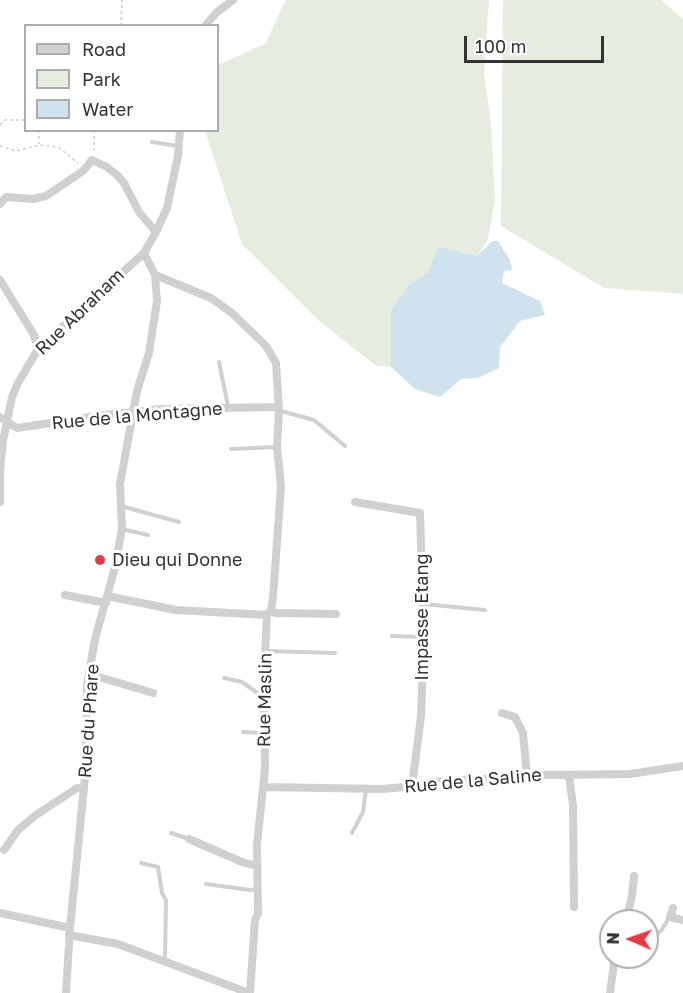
<!DOCTYPE html>
<style>
body{margin:0}
#map{position:relative;width:683px;height:993px;overflow:hidden;background:#fff;font-family:"Golos Text",sans-serif}
canvas{display:block}
.legend{position:absolute;left:24px;top:24px;width:195px;height:108px;box-sizing:border-box;background:#fff;border:2px solid #adadad;margin:0;padding:8px 10px;list-style:none;font-size:18px;color:#333}
.legend li{display:flex;align-items:center;gap:12px;height:30px}
.legend b{width:30px;border:2px solid #adadad}
.north{position:absolute;left:599px;top:909px;width:60px;height:60px;box-sizing:border-box;background:#fff;border:2px solid #adadad;border-radius:50%;rotate:272deg;font-size:16px;font-weight:700;line-height:24px;text-align:center;color:#333}
.north::after{content:'';display:block;margin:auto;width:21px;height:27px;background:#e63946;clip-path:polygon(50% 0,100% 100%,50% 72%,0 100%)}
.scale{position:absolute;left:464px;top:36px;width:140px;height:27px;box-sizing:border-box;border:3px solid #333;border-top:0;padding-left:8px;font-size:18px;line-height:21px;white-space:nowrap;color:#333;-webkit-text-stroke:4px #fff;paint-order:stroke}
</style>
<div id="map">
<canvas width="683" height="993"></canvas>
<ul class="legend">
<li><b style="height:8px;background:#d0d0d0"></b>Road</li>
<li><b style="height:16px;background:#e6ecdf"></b>Park</li>
<li><b style="height:16px;background:#cfe2ee"></b>Water</li>
</ul>
<div class="north">N</div>
<div class="scale">100 m</div>
</div>
<script>
const c = document.querySelector('canvas').getContext('2d');
c.lineJoin = 'round';
function fillPath(path, color) {
  c.fillStyle = color;
  c.fill(path, 'evenodd');
}
function poly(rows) {
  const path = new Path2D();
  for (const r of rows) {
    path.moveTo(r[0], r[1]);
    for (let i = 2; i < r.length; i += 2) path.lineTo(r[i], r[i + 1]);
  }
  return path;
}
function stroke(path, color, width, dash) {
  c.strokeStyle = color;
  c.lineWidth = width;
  c.lineCap = dash ? 'butt' : 'round';
  c.setLineDash(dash || []);
  c.stroke(path);
}
function drawText(font, color, halo, rows, align = 'center') {
  c.font = font + ' "Golos Text",sans-serif';
  c.lineWidth = 6;
  c.setLineDash([]);
  c.textBaseline = 'middle';
  c.strokeStyle = halo;
  c.fillStyle = color;
  for (const [text, x, y, turn = 0] of rows) {
    c.save();
    c.translate(x, y);
    c.rotate((+turn || 0) * Math.PI / 180);
    c.textAlign = isNaN(turn) ? turn : align;
    if (halo) c.strokeText(text, 0, 0);
    c.fillText(text, 0, 0);
    c.restore();
  }
}
const green = poly([
 [286,0,489,0,484,72,491,125,495,200,488,239,477,256,462,252,408,285,391,311,391,367,375,365,318,320,242,244,205,131,218,130,218,65,265,44],
 [503,0,661,0,683,19,683,294,604,288,501,226]
]);
const water = poly([
 [492,241,498,241,510,260,512,270,504,271,502,283,540,301,545,315,520,321,500,347,499,368,478,378,461,379,440,397,415,389,391,367,391,310,408,285,429,272,438,247,477,256]
]);
const path = poly([
 [121,26,122,0],
 [0,125,5,120,26,120],
 [39,130,39,144],
 [94,130,94,150],
 [0,146,16,151,40,145,58,147,78,163]
]);
const lane = poly([
 [152,142,178,146],
 [219,362,228,406],
 [281,411,314,420,345,446],
 [231,449,276,447],
 [121,506,179,522],
 [122,529,148,535],
 [424,604,485,610],
 [392,636,423,637],
 [266,651,335,653],
 [224,678,242,682,263,697],
 [243,732,263,733],
 [171,833,189,839],
 [352,833,363,812,366,790],
 [141,863,158,867,162,893,166,900,165,960],
 [206,884,250,890,257,889],
 [647,939,661,931,669,918]
]);
const street = poly([
 [205,26,216,13,233,0],
 [0,204,6,197,33,199,46,196,83,171,92,160,107,167,117,175,124,183,139,212,156,232],
 [144,253,155,275,211,298,232,313,266,346,276,363,279,410,277,447,281,486,273,598,271,610,267,615,264,678,265,769,257,845,258,913,255,920,250,993],
 [0,280,34,335,38,349],
 [0,417,17,428,104,415,162,409,278,407],
 [0,502,0,471,3,441,12,397,18,383,38,349,144,253,156,232,167,208,178,156,180,130],
 [355,502,420,513,424,637,421,716,412,786],
 [65,595,106,603],
 [107,596,176,610,267,615],
 [271,610,275,613,336,614],
 [89,674,153,693],
 [502,713,515,717,523,733,527,776],
 [569,776,573,805,574,907],
 [264,787,382,789,429,785,432,782,547,775,630,774,683,766],
 [189,839,242,862,257,866],
 [4,850,18,830,36,815,77,788,84,789],
 [673,908,670,917,683,920],
 [0,913,70,928],
 [626,921,632,896,634,876],
 [69,935,118,944,249,993],
 [66,993,70,928,86,767,87,685,95,639,114,571,122,529,120,484,137,391,149,353,157,301,155,275],
 [610,993,615,957]
]);
const markers = [
 [100,560,6,"#e63946"]
];
const streetNames = [
 ["Rue Abraham",80,312,-44],
 ["Rue de la Montagne",137,416,-5],
 ["Impasse Etang",422,617,-90],
 ["Rue Maslin",265,700,-89],
 ["Rue du Phare",89,721,-86],
 ["Rue de la Saline",473,781,-5]
];
const poiNames = [
 ["Dieu qui Donne",112,560]
];
fillPath(green, '#e6ecdf');
fillPath(water, '#cfe2ee');
stroke(path, '#cdcdcd', 1.5, [3, 3]);
stroke(lane, '#d0d0d0', 4);
stroke(street, '#d0d0d0', 8);
for (const [x, y, r, color] of markers) {
  const dot = new Path2D();
  dot.arc(x, y, r, 0, 2 * Math.PI);
  c.fillStyle = color;
  c.fill(dot);
  stroke(dot, '#fff', 2);
}
drawText('18px', '#333', '#fff', streetNames);
drawText('18px', '#333', '#fff', poiNames, 'left');
</script>
